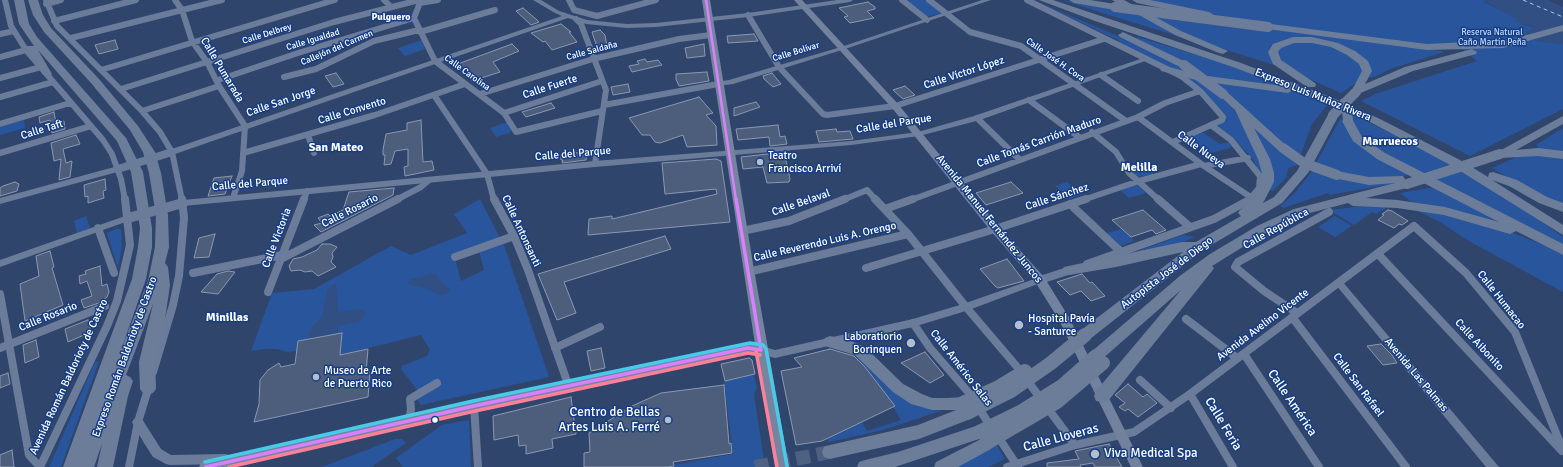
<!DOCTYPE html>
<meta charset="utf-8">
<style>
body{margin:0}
canvas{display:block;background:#2f456c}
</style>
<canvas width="1563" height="467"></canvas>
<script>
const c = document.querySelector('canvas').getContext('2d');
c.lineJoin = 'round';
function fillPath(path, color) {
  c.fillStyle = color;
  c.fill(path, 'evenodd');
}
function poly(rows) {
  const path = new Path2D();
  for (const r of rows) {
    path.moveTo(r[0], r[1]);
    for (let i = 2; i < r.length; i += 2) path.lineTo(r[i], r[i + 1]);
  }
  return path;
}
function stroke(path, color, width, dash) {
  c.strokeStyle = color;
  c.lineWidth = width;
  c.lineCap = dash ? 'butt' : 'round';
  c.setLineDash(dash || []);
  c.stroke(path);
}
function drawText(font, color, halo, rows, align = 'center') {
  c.font = font + ' Signika,sans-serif';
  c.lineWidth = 3;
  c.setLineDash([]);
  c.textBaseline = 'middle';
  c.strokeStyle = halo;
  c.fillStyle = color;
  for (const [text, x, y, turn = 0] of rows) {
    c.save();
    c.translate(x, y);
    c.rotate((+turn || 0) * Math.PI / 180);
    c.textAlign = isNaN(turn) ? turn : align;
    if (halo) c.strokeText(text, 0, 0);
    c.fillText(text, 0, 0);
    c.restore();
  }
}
const green = poly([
 [905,0,925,0,942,13,926,17],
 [1033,0,1160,54,1193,74,1173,69,1117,43,1120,41],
 [1062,0,1137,12,1175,35,1112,16],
 [1145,0,1486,0,1484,2,1518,19,1521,24,1533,27,1532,30,1526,32,1537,41,1563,44,1563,109,1470,156,1361,101,1375,94,1477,61,1457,45,1429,46,1257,23],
 [1144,13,1442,51,1444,52,1390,69,1372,78,1369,77,1370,74,1341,93,1305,77,1285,64,1278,55,1278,50,1270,48,1269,52,1277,66,1195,40],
 [1138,37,1229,65,1291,87,1207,77,1182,61,1136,39],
 [422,40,425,49,405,56,398,48],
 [1184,76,1199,79,1232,106,1264,165,1262,176,1252,158,1231,136,1216,125,1224,121],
 [1213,81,1293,91,1328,104,1312,124,1300,157],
 [1352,114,1428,152,1526,211,1563,237,1563,247,1402,165,1359,135,1352,120],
 [1340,119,1344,120,1348,128,1410,174,1401,177,1373,178,1340,172,1315,165],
 [24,120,25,128,0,135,0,127],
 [507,122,511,128,510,133,496,137,490,128],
 [1563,128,1563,206,1534,193,1492,168,1521,155,1541,153,1539,148,1536,145],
 [1258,129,1298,163,1297,165,1288,168,1286,178,1273,191,1269,189,1252,130],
 [1202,132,1220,144,1229,142,1232,147,1212,153,1187,139],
 [1141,163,1146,166,1154,173,1147,176,1137,177,1129,166],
 [1313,170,1403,182,1330,195,1328,193,1283,208,1280,206,1294,194],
 [1067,182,1082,194,1069,199,1055,186],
 [1136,184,1146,193,1129,198,1119,189],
 [1436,187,1527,233,1412,202,1400,193],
 [480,199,500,238,454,255,461,281,484,270,479,251,503,242,549,377,421,405,417,399,422,396,401,369,402,366,427,356,430,350,421,335,340,355,342,333,298,341,297,351,288,352,277,349,265,349,251,351,272,293,314,289,391,246,411,255,467,233,454,214],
 [1363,206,1419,208,1497,227,1546,246,1563,255,1563,292,1467,240,1440,222,1416,210,1388,207,1376,214,1372,212,1354,225,1329,210],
 [86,216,90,228,77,233,74,221],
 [1335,216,1352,226,1335,237,1318,227],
 [116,229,121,229,122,246,118,268,107,233],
 [1121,229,1131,237,1134,241,1120,246,1107,233],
 [1183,235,1195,237,1173,246,1107,262],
 [855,355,939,409,940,411,883,430,829,442,828,438,862,422,867,431,901,420,893,407,895,406],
 [99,361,61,467,49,467,95,362],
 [754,375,757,388,754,394,765,467,674,467,674,465,733,454,724,381],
 [469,420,471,467,403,467,396,458,442,425],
 [395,439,402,439,406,443,371,467,322,467],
 [997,445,1004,458,1003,460,988,467,951,467]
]);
const water = poly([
 [1486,0,1548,0,1563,7,1563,44,1537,41,1525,31,1532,30,1533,26,1515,22,1517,19,1484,1],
 [429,273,436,274,444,285,450,288,449,293,440,296,429,289,407,284,412,278,421,278],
 [336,283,338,312,359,309,364,311,365,315,361,321,339,326,337,333,308,339,308,332,322,316,328,288]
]);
const ferry = poly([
 [1523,0,1563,17]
]);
const building = poly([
 [868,2,875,7,875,9,867,11,874,18,850,23,844,17,848,16,839,8,868,2],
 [523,8,537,20,539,22,531,25,516,11,523,8],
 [561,24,571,32,569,32,577,42,552,50,545,41,543,42,531,33,561,24],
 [600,30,605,35,607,46,605,46,606,49,598,50,592,32,600,30],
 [754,34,758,41,728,43,727,36,754,34],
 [115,40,118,49,99,54,95,45,115,40],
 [512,44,519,51,493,62,500,72,472,81,466,70,462,72,455,65,512,44],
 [704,44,705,56,687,58,685,48,704,44],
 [645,59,647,62,658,60,662,65,632,72,629,66,639,64,637,61,645,59],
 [707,72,709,81,679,86,676,79,676,74,707,72],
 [336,73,344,84,333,87,325,76,336,73],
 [772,73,781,84,773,87,764,79,763,76,772,73],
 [628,84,630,92,613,95,611,87,628,84],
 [905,86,915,95,903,99,893,90,905,86],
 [699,97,713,113,706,115,716,126,717,145,687,147,683,135,660,143,655,142,650,135,642,135,629,118,699,97],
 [756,102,760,107,734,116,734,108,756,102],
 [551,103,555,108,526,117,522,112,551,103],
 [54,112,56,123,64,121,65,129,52,133,50,120,40,123,39,117,54,112],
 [421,120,423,162,432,161,434,170,405,176,404,167,408,166,408,149,395,151,391,164,384,165,385,155,383,155,383,150,386,134,407,130,407,123,421,120],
 [778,125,780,137,785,136,787,144,770,146,769,137,738,140,736,129,778,125],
 [836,129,837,132,850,131,853,139,819,142,816,131,836,129],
 [76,135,80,144,63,149,66,163,72,161,70,177,59,180,61,159,54,161,51,143,76,135],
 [587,152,586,160,562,163,563,160,561,160,561,154,587,152],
 [784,152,790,179,789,182,767,183,763,167,743,169,741,157,784,152],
 [716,159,721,161,730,222,588,235,589,219,612,216,612,219,717,194,716,189,665,194,662,163,716,159],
 [232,176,225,194,208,196,214,178,232,176],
 [105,179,106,190,103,191,104,198,88,203,88,196,85,197,84,185,105,179],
 [15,182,19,184,17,191,0,196,0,188,3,186,15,182],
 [1011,182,1023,193,986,205,976,193,1011,182],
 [394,188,393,195,321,232,314,225,322,223,318,218,328,214,330,216,343,210,349,192,394,188],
 [1143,210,1166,230,1156,234,1152,230,1131,237,1112,220,1143,210],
 [1388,210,1392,211,1408,221,1402,225,1399,224,1394,228,1378,220,1384,215,1382,214,1388,210],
 [215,234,209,257,194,258,199,238,215,234],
 [665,236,671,249,564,282,576,313,557,320,538,274,665,236],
 [322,244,330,244,337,247,332,253,333,257,331,262,336,267,318,276,312,271,305,272,300,270,291,271,289,266,293,259,302,257,317,250,322,244],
 [50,251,54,267,52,268,63,305,25,321,20,284,39,276,36,256,50,251],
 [1007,259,1024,281,998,288,995,286,980,269,1007,259],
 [100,266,102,286,107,284,109,292,107,297,99,303,84,308,81,300,92,296,87,281,80,284,79,276,86,274,85,271,100,266],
 [228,271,235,272,218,294,201,292,217,274,228,271],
 [1082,274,1090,283,1092,282,1105,296,1091,301,1081,291,1070,295,1057,282,1082,274],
 [88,320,91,332,68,342,65,329,88,320],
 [342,333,340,355,368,349,366,373,370,372,368,397,254,422,259,404,260,380,268,370,279,363,281,367,295,364,298,341,342,333],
 [36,340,39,357,25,363,23,345,36,340],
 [1381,344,1392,355,1397,363,1383,365,1367,346,1381,344],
 [601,348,605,368,591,371,587,351,601,348],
 [830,349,854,356,865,367,895,406,822,441,796,445,781,371,802,367,794,358,830,349],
 [925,352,944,375,930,383,901,363,925,352],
 [749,358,752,360,755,374,725,381,721,364,749,358],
 [8,373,10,384,0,388,0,376,8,373],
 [1128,384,1143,397,1147,394,1157,403,1138,417,1128,409,1125,411,1119,407,1125,403,1115,395,1128,384],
 [724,385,729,444,731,443,732,453,673,462,674,466,668,467,584,467,584,453,590,452,589,433,632,406,661,393,724,385],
 [571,397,576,434,552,439,553,448,526,454,526,445,519,446,518,435,494,440,493,416,571,397],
 [1109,444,1122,467,1095,467,1093,463,1080,465,1081,467,1047,467,1047,463,1079,459,1075,451,1109,444],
 [12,450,14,467,0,467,0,455,12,450]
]);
const motorwayTunnel = poly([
 [755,467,830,452]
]);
const minorFar1 = poly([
 [5,0,11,26,26,50,103,140,112,154,121,179,125,200],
 [46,0,57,26,142,111,160,132,172,152,182,200],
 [175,0,182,10,192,41,207,62,219,86,245,126,242,171,233,198],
 [384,0,391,7],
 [421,0,414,18,435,61,504,113,516,132,602,111],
 [569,0,574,10,597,16,656,0],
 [902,0,927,20],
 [929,0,970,32,1021,46,1126,121],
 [1027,0,1181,76,1200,91,1223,117,1222,120,1173,142],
 [420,3,438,0],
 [46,4,61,0],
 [748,15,779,67,823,114,827,115,895,106,1104,39],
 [576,19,581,24,606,90,595,164],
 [54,21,136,0],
 [420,32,495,10],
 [0,34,14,31],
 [71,38,222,0],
 [0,57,26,50],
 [101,70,335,0],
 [1101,75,1138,101],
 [284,77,316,69,374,41,419,30],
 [0,78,41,67],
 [218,80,298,53,414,18],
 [121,89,334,22,419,0],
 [480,94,593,59,679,39,711,35],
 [434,95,487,174,494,200],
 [0,97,53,82],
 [1029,100,1079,137],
 [604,105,718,84],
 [142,111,219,86],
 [504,113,602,81],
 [1138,117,1204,166,1252,198],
 [977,118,1020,160],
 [0,124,70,103],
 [1211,125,1231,140,1260,176,1259,188,1249,200],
 [1092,132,1116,152,1129,173,1159,200],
 [308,135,314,153],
 [0,153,91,126],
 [243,153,375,115,465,84],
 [1204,166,1248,158],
 [304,200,307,191],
 [396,200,421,187,428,181],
 [843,200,867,190,876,200],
 [911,200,1138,117,1165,103,1200,91],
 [1083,200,1139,181,1201,164]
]);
const minor = poly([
 [494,199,514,236,528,270,569,387],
 [875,199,908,234,966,307,1018,368,1075,445],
 [1158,199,1190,227],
 [1070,204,1120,251],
 [885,209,913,199],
 [98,228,114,273],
 [742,231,789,221,845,199],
 [1378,254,1562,451],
 [455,257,514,236],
 [281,259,398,199],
 [1087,264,1214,219,1251,199],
 [866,268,995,229,1086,199],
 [748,272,908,234],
 [193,273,282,255],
 [1040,280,1071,270],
 [268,292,304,199],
 [0,294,29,455,40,467],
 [1297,313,1264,291,1235,267,1238,262,1329,212],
 [1292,317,1406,467],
 [1186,319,1237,358],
 [913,323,930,348,969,393,991,427],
 [0,348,105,306],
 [555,348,600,327],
 [1244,354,1319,467],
 [153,372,173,305,179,276,184,218,182,199],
 [1140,380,1171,408],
 [1190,394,1233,467],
 [474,406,478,467],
 [409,421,411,409,410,399,437,383],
 [997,435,1018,467],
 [40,467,107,326,117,301,130,245,125,199],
 [129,467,138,422,149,386],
 [1007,467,1075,445,1134,432,1190,394,1414,226,1466,273,1515,332,1563,450]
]);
const tertiary = poly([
 [533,0,541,0,559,11,587,20,627,24,656,23,748,13,837,0,853,0,850,2,748,17,656,27,627,28,586,24,568,18,175,154,172,154,168,152,169,150,562,16,555,13,533,0],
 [982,0,991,0,845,49,733,84,718,86,714,84,715,82,729,80,841,47,982,0],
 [1146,57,1148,58,1148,60,980,120,919,136,851,145,595,167,183,206,179,203,183,200,595,161,851,141,918,132,974,116,1146,57],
 [118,166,122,169,121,171,0,204,0,198,118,166],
 [128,215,132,218,131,220,0,267,0,260,128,215],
 [1040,277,1043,278,1045,280,1043,282,969,310,913,327,775,358,757,353,756,350,757,347,761,346,775,350,913,319,963,304,1040,277],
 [1339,280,1342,281,1499,467,1486,467,1336,285,1334,283,1336,281,1339,280],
 [138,417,142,419,161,449,171,455,225,454,229,455,231,459,229,463,225,464,170,465,166,464,153,457,144,443,132,422,134,419,138,417]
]);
const secondary = poly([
 [794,0,802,0,898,104,999,227,1044,277,1070,319,1143,467,1131,467,1059,320,1036,283,991,231,892,108,794,0]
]);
const primary = poly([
 [702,0,710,0,753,264,789,467,775,467,756,354,748,353,474,412,233,467,199,467,201,463,206,461,474,400,748,343,755,344,702,0]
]);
const motorway = poly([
 [14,0,24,0,29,24,37,37,126,138,143,172,152,228,152,247,146,279,121,350,148,281,155,247,156,215,149,173,143,152,130,130,91,83,44,32,33,15,28,0,38,0,43,15,51,28,99,79,138,126,155,152,161,173,168,215,169,247,165,263,168,267,170,285,165,319,155,362,156,389,153,393,148,395,143,393,140,389,139,362,153,304,126,375,130,377,133,381,128,396,113,467,97,467,102,444,94,467,63,467,132,279,138,247,140,228,131,172,117,141,38,50,52,74,47,77,42,74,40,68,26,48,27,46,34,46,19,24,14,0],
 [1039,0,1053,0,1241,63,1333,98,1380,119,1460,160,1488,177,1489,173,1493,172,1517,180,1547,197,1563,203,1563,212,1539,203,1509,186,1492,180,1563,225,1563,235,1452,166,1372,123,1293,90,1288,93,1200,81,1161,71,1160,69,1161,67,1165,66,1200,75,1283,86,1233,67,1095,21,1039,0],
 [1069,0,1090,0,1115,4,1120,7,1115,10,1074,3,1069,0],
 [1112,0,1124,0,1181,31,1228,51,1223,54,1219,53,1175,35,1112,0],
 [1132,0,1150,0,1209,12,1214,15,1209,18,1137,3,1132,0],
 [1255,22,1427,44,1509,40,1563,25,1563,31,1503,48,1427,50,1252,27,1250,25,1255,22],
 [1123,32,1188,63,1189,65,1184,68,1180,67,1120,37,1118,35,1123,32],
 [1293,37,1312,37,1338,43,1355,51,1368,61,1372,71,1365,84,1405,67,1472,49,1477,52,1476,54,1413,71,1356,95,1351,92,1362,71,1359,64,1347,55,1331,47,1312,43,1294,43,1281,48,1278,52,1281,60,1315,83,1316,85,1315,87,1307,87,1273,64,1268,52,1273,44,1293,37],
 [1223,91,1227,92,1289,148,1287,151,1279,151,1254,128,1270,159,1274,173,1274,182,1263,203,1274,197,1297,171,1329,113,1333,112,1339,115,1308,173,1282,203,1203,250,1090,339,1085,341,1080,339,1078,335,1080,331,1183,252,1116,267,1069,275,1064,273,1062,270,1064,267,1182,242,1196,242,1241,216,1238,213,1240,210,1253,200,1257,194,1262,182,1262,173,1258,159,1235,110,1218,94,1223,91],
 [1563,116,1563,124,1516,150,1538,148,1563,151,1563,159,1538,156,1500,158,1494,154,1563,116],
 [1348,118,1352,119,1362,137,1385,153,1563,244,1563,255,1516,231,1510,234,1444,215,1397,208,1353,206,1348,203,1302,215,1267,232,1212,266,1214,268,1212,271,1108,401,1102,402,1096,401,1094,396,1096,391,1181,290,1101,360,1096,362,1091,360,1089,356,1091,352,1181,275,1210,254,1257,226,1294,209,1395,183,1369,185,1333,178,1331,175,1333,172,1337,171,1369,177,1403,176,1405,179,1404,181,1411,181,1413,184,1411,187,1366,198,1397,200,1445,207,1499,222,1377,159,1353,141,1342,121,1348,118],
 [830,336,849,340,865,347,903,384,922,394,932,398,948,398,963,397,969,398,971,403,969,407,973,408,975,413,973,418,919,439,830,459,824,457,822,452,824,447,830,445,918,425,956,410,932,410,911,404,893,392,855,355,825,346,823,342,825,338,830,336],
 [979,425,985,427,987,432,985,437,895,467,857,467,859,462,865,460,898,452,979,425],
 [985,437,991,439,993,444,991,449,958,467,934,467,936,462,985,437]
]);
const tertiaryBridgeFar1 = poly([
 [118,169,172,152]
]);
const tertiaryBridge = poly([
 [128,218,183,203]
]);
const motorwayBridgeFar1 = poly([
 [1115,7,1268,27],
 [1184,65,1223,94],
 [1344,103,1347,110,1348,121],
 [1333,115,1356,92],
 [1283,148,1304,163,1337,175],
 [1407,184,1500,154]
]);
const motorwayBridge = poly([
 [963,403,997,388,1025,371],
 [967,413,1011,391,1051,363,1085,335],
 [979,432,1022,411,1062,386,1096,356],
 [985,444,1057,402,1103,363]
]);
const bus1Far1 = poly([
 [706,0,736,200]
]);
const bus1 = poly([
 [736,199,761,350],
 [206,467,474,406,748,348,761,350]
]);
const bus2 = poly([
 [756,351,777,467],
 [229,467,475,411,748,353,760,355]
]);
const bus3 = poly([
 [205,462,473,401,750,343,763,345,766,349,787,466]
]);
const markers = [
 [760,162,4,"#b6becc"],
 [1019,325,5,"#b6becc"],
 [911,343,5,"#b6becc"],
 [316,377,4,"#b6becc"],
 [435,420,3.5,"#fff"],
 [668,420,4,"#b6becc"],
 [1095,454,5,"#b6becc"]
];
const farParknames = [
 ["Reserva Natural",1492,33],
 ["Caño Martín Peña",1492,43]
];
const farStreetnames = [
 ["Calle Delbrey",267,34,-17],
 ["Calle Igualdad",313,40,-17],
 ["Callejón del Carmen",337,48,-23],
 ["Calle Saldaña",592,51,-15],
 ["Calle Bolívar",796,52,-17],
 ["Calle José H. Cora",1055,60,35],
 ["Calle Carolina",467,73,36]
];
const farNeighbourhoodnames = [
 ["Pulguero",391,17]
];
const streetNames = [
 ["Calle Pumarada",222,70,59],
 ["Calle Víctor López",964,73,-18],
 ["Calle Fuerte",550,87,-18],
 ["Expreso Luis Muñoz Rivera",1313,95,22],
 ["Calle San Jorge",281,102,-19],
 ["Calle Convento",352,111,-17],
 ["Calle del Parque",894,124,-9],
 ["Calle Taft",42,130,-17],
 ["Calle Tomás Carrión Maduro",1039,142,-20],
 ["Calle Nueva",1201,150,36],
 ["Calle del Parque",573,154,-5],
 ["Calle del Parque",250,184,-5],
 ["Calle Sánchez",1057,197,-18],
 ["Calle Belaval",801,203,-19],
 ["Calle Rosario",350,211,-27],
 ["Avenida Manuel Fernández Juncos",989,219,51],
 ["Calle República",1276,229,-29],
 ["Calle Antonsanti",521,231,65],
 ["Calle Victoria",277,238,-69],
 ["Calle Reverendo Luis A. Orengo",825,242,-13],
 ["Autopista José de Diego",1167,273,-37],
 ["Calle Humacao",1501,300,52],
 ["Calle Rosario",48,317,-22],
 ["Avenida Avelino Vicente",1263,325,-37],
 ["Calle Aibonito",1479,345,47],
 ["Expreso Román Baldorioty de Castro",125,357,-70],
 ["Calle Américo Salas",961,368,52],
 ["Avenida Las Palmas",1416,375,50],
 ["Avenida Román Baldorioty de Castro",69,377,-65],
 ["Calle San Rafael",1358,385,53]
];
const poiNames = [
 ["Teatro",768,156],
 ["Francisco Arriví",768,169],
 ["Hospital Pavía",1028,319],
 ["- Santurce",1028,332],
 ["Laboratiorio",902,337,"right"],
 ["Borinquen",902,350,"right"],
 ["Museo de Arte",324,371],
 ["de Puerto Rico",324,384]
];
const neighbourhoodNames = [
 ["Marruecos",1390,142],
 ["San Mateo",336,148],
 ["Melilla",1139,168],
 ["Minillas",227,318]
];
const nearStreetnames = [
 ["Calle América",1292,403,56],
 ["Calle Feria",1223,424,59],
 ["Calle Lloveras",1061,438,-15]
];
const nearPoinames = [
 ["Centro de Bellas",660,413],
 ["Artes Luis A. Ferré",660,428],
 ["Viva Medical Spa",1104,454,"left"]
];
fillPath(green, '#29559c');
fillPath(water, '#324f84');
stroke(ferry, '#a6c4f5', 1, [4, 3.5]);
fillPath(building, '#4c5e7c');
stroke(building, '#8a98b0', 1);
stroke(motorwayTunnel, '#4e6182', 14, [14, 7]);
stroke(minorFar1, '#6b7c9a', 6);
stroke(minor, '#6b7c9a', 8);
fillPath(tertiary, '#6b7c9a');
fillPath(secondary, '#71819e');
fillPath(primary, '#75859f');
fillPath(motorway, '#6c7d9a');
stroke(tertiaryBridgeFar1, '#6b7c9a', 8);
stroke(tertiaryBridge, '#6b7c9a', 10);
stroke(motorwayBridgeFar1, '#6c7d9a', 10);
stroke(motorwayBridge, '#6c7d9a', 14);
stroke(bus1Far1, '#d880ff', 2.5);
stroke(bus1, '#d880ff', 3.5);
stroke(bus2, '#ff8098', 3.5);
stroke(bus3, '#46cce9', 3.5);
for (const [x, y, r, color] of markers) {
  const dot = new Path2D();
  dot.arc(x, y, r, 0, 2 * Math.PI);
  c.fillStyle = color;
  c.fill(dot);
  stroke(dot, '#163e85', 1.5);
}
drawText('9px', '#c1d6fa', '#163e85', farParknames);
drawText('9px', '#fff', '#163e85', farStreetnames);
drawText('bold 10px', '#fff', '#163e85', farNeighbourhoodnames);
drawText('11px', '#fff', '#163e85', streetNames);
drawText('11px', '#fff', '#163e85', poiNames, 'left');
drawText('bold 12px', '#fff', '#163e85', neighbourhoodNames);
drawText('13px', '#fff', '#163e85', nearStreetnames);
drawText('13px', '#fff', '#163e85', nearPoinames, 'right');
</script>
